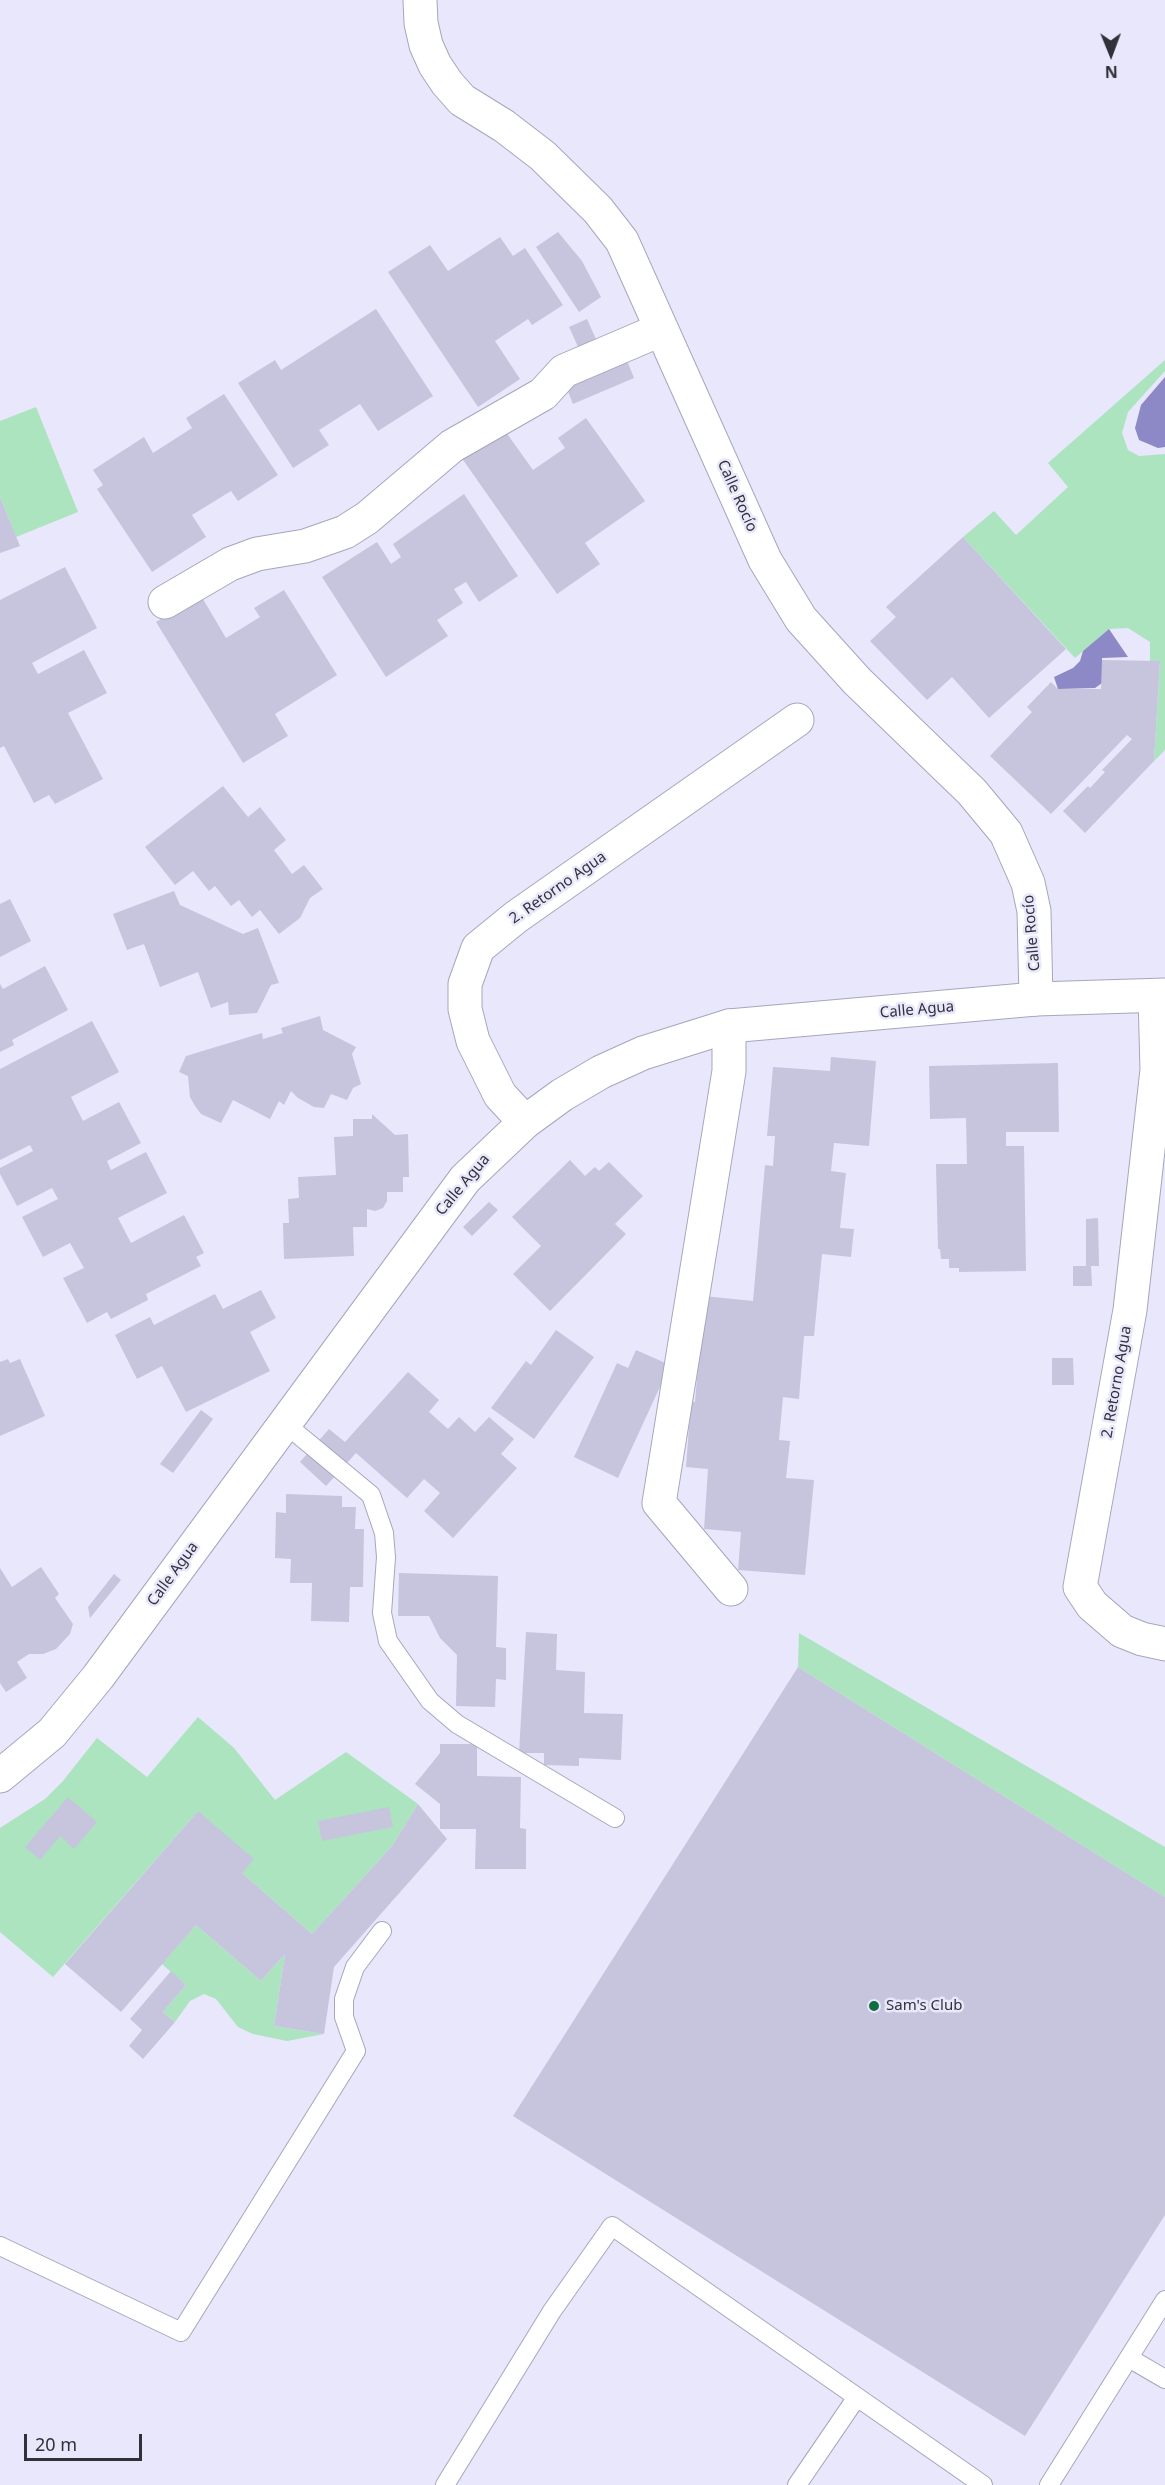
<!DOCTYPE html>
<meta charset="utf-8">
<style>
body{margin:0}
#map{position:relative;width:1165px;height:2485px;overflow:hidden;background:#e8e7fb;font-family:"Noto Sans",sans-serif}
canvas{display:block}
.north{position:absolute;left:1081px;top:24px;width:60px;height:60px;-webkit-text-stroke:4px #e8e7fb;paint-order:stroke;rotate:179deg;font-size:16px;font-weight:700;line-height:24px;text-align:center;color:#31313a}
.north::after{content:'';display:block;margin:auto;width:21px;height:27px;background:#31313a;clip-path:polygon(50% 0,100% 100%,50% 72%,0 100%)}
.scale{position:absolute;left:24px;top:2434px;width:118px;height:27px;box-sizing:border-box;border:3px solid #31313a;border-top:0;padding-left:8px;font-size:18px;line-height:21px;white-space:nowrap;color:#31313a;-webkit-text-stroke:4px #e8e7fb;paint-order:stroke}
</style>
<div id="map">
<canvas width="1165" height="2485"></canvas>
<div class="north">N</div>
<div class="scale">20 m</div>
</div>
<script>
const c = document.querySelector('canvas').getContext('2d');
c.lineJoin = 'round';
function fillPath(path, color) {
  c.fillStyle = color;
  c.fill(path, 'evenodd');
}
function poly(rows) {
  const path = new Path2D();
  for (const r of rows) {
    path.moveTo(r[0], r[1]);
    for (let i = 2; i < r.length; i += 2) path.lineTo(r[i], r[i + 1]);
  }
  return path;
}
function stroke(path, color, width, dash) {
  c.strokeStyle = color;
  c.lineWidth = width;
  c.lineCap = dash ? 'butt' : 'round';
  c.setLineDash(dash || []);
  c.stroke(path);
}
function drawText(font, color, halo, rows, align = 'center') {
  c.font = font + ' "Noto Sans",sans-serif';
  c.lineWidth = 5;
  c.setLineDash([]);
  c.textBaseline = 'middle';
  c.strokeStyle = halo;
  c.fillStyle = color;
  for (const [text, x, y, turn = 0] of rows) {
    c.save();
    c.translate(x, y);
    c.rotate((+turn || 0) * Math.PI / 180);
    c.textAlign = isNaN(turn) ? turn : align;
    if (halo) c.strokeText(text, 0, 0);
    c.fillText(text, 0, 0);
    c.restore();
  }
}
const green = poly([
 [1165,360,1165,371,1128,412,1122,433,1128,450,1139,456,1165,454,1165,750,1154,761,1160,662,1150,661,1150,642,1128,628,1109,629,1075,658,963,537,994,511,1016,535,1068,487,1048,463],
 [36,407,78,512,16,537,0,497,0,421],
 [799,1633,1165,1847,1165,1897,798,1667],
 [198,1717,234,1748,275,1800,346,1752,418,1804,392,1846,312,1934,242,1873,198,1811,53,1977,0,1932,0,1828,45,1799,63,1781,97,1738,147,1777],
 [196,1925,261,1981,285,1954,274,2026,324,2034,287,2041,253,2034,238,2027,216,1999,204,1994,190,2001,175,2022,163,2012,186,1985,162,1964]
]);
const water = poly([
 [1165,377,1165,447,1158,448,1139,440,1135,428,1141,405],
 [1109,629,1128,657,1102,658,1102,683,1095,688,1058,689,1054,677,1073,668,1080,661,1083,651]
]);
const building = poly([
 [558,232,582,261,601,297,579,312,536,247],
 [500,237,513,256,525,248,563,305,532,325,528,319,495,341,520,379,478,407,388,272,430,245,448,271],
 [376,309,433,396,378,431,360,404,319,430,329,445,293,468,238,383,275,360,281,370],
 [587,319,608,366,626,358,634,378,573,404,565,384,590,373,569,327],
 [224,394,278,475,238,501,231,491,192,515,206,537,152,572,97,489,103,485,93,470,144,437,153,453,192,428,186,418],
 [586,418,645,501,585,543,600,564,557,594,461,457,503,428,533,470,565,448,558,438],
 [464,494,518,576,479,602,466,582,454,589,463,603,437,620,448,636,386,677,322,577,377,542,391,564,401,557,393,544],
 [0,497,20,546,0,553],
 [963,537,1066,649,989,718,952,677,927,700,870,641,896,617,886,607],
 [65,567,97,628,32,663,38,674,84,650,107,693,68,713,103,779,55,804,49,795,34,803,4,746,0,748,0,600],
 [284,590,337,675,275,714,288,736,243,763,156,622,200,594,226,638,260,617,254,608],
 [1102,660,1160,661,1154,761,1085,833,1063,811,1088,786,1090,788,1105,772,1102,770,1132,739,1127,735,1051,814,990,756,1032,712,1027,707,1051,682,1058,689,1101,689],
 [223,786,248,817,260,807,286,840,274,850,292,874,304,865,323,889,310,898,300,918,279,934,260,910,252,917,239,900,231,906,215,886,209,891,193,871,175,885,145,847],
 [174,891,180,905,243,934,258,928,279,983,271,985,257,1013,229,1015,228,1002,211,1008,198,972,160,987,144,944,127,950,113,914],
 [10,899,31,941,0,957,0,904],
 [45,966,68,1010,12,1040,14,1045,0,1052,0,984,3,989],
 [320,1016,323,1030,356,1047,352,1054,361,1084,353,1088,347,1100,331,1094,324,1108,314,1107,298,1098,291,1091,284,1105,279,1101,270,1119,233,1100,221,1123,201,1114,195,1106,190,1097,188,1076,179,1072,186,1056,262,1033,263,1039,283,1033,281,1028],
 [92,1021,119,1072,71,1097,83,1121,119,1102,141,1143,107,1161,111,1170,146,1152,167,1193,118,1218,131,1243,184,1215,204,1253,196,1257,201,1266,146,1294,148,1300,111,1319,107,1312,87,1323,63,1278,84,1268,70,1243,43,1257,22,1217,58,1199,52,1188,17,1206,0,1174,0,1168,33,1151,30,1145,0,1160,0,1069],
 [831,1057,876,1061,869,1146,834,1143,831,1171,846,1173,840,1228,854,1229,851,1257,822,1254,814,1336,804,1336,799,1399,783,1397,779,1440,790,1441,786,1478,814,1480,805,1575,738,1570,741,1532,704,1529,708,1469,686,1467,691,1401,695,1402,704,1296,753,1301,765,1165,773,1166,775,1136,767,1136,773,1067,830,1071],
 [1058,1063,1059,1132,1006,1132,1006,1146,1024,1146,1026,1271,959,1272,959,1268,949,1268,949,1259,941,1259,940,1249,938,1249,936,1164,967,1164,966,1118,930,1119,929,1066],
 [372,1114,395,1135,408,1134,409,1177,403,1177,403,1192,387,1192,387,1201,383,1208,375,1211,367,1209,367,1227,353,1227,354,1256,284,1259,283,1223,289,1223,288,1199,299,1198,298,1177,336,1175,334,1137,353,1136,353,1119,372,1119],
 [570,1160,585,1176,595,1167,599,1171,609,1162,643,1196,615,1224,626,1234,550,1311,513,1274,541,1246,512,1217],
 [489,1202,498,1210,472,1236,463,1227],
 [1098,1218,1099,1266,1091,1266,1092,1286,1073,1286,1073,1266,1086,1266,1086,1219],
 [261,1290,276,1318,250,1332,270,1371,186,1412,162,1366,137,1379,115,1335,150,1317,154,1325,215,1294,223,1309],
 [556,1330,594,1357,534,1439,491,1408,526,1361,531,1365],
 [636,1350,670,1365,618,1478,574,1457,617,1363,628,1368],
 [1052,1358,1073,1358,1074,1385,1052,1385],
 [8,1359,10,1363,20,1359,45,1416,0,1436,0,1362],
 [408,1372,439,1400,429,1412,448,1429,459,1417,475,1432,489,1417,514,1439,501,1454,517,1468,453,1538,424,1511,440,1493,424,1479,407,1498,356,1453,326,1486,300,1462,329,1429,345,1442],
 [201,1410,213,1419,173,1473,160,1464],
 [286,1494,342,1496,342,1507,356,1507,355,1529,364,1529,363,1587,350,1587,349,1622,311,1621,312,1583,290,1583,291,1559,275,1558,276,1512,286,1513],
 [41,1567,59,1594,55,1598,73,1624,70,1634,56,1649,43,1654,29,1654,17,1662,27,1678,6,1692,0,1683,0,1568,12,1587],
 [399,1573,498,1576,496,1647,506,1648,506,1680,496,1679,495,1707,456,1706,457,1655,440,1638,429,1616,398,1616],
 [114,1574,121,1580,90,1618,88,1607],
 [526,1632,557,1634,556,1670,585,1672,584,1713,623,1714,621,1760,579,1758,579,1766,544,1765,544,1753,519,1753],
 [798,1667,1165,1897,1165,2215,1025,2436,513,2116],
 [440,1744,477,1744,477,1776,521,1777,520,1828,526,1829,526,1869,475,1869,476,1829,440,1829,440,1804,415,1784,440,1753],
 [68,1797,97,1822,74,1849,60,1836,40,1860,25,1847],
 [418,1804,447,1839,334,1967,324,2034,274,2026,285,1954,261,1981,196,1925,121,2012,65,1964,198,1811,254,1859,242,1873,312,1934,392,1846],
 [389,1807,393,1827,322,1841,318,1821],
 [171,1971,186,1985,163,2012,175,2022,143,2059,129,2046,142,2030,130,2019]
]);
const lane = poly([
 [283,1422,371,1495,384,1533,386,1557,382,1613,388,1641,430,1701,457,1724,615,1818],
 [0,2246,181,2332,356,2051,344,2017,344,1999,355,1967,382,1931],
 [1129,2358,1165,2379],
 [445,2485,552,2311,612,2226,983,2485],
 [797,2485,857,2397],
 [1049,2485,1165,2300]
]);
const street = poly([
 [420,0,421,23,426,45,435,65,447,83,462,100,504,126,543,156,598,210,622,241,765,560,801,619,857,681,972,792,1006,833,1028,883,1034,911,1036,999],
 [165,602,230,564,257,554,305,546,345,532,367,518,452,446,543,394,564,371,660,330],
 [1155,996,1157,1070,1130,1310,1080,1587,1092,1605,1122,1631,1142,1639,1165,1644],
 [729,1026,729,1071,659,1503,731,1589],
 [525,1122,500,1095,473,1041,465,1009,465,984,478,948,516,917,797,720]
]);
const secondary = poly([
 [0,1776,52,1733,98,1677,465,1179,525,1122,562,1095,601,1072,643,1053,729,1026,1036,999,1165,995]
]);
const markers = [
 [874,2006,6,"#116c3f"]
];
const streetNames = [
 ["Calle Rocío",737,496,66],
 ["2. Retorno Agua",558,888,-35],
 ["Calle Rocío",1032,933,-95],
 ["Calle Agua",917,1010,-5],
 ["Calle Agua",463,1185,-50],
 ["2. Retorno Agua",1117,1382,-80],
 ["Calle Agua",173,1574,-54]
];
const poiNames = [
 ["Sam's Club",886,2006]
];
fillPath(green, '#ace4bf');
fillPath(water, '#8d88c6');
fillPath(building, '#c6c5dd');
stroke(lane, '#a6a6bd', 20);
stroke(street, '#a6a6bd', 35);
stroke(secondary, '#a6a6bd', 35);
stroke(lane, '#fff', 18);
stroke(street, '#fff', 33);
stroke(secondary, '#fff', 33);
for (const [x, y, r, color] of markers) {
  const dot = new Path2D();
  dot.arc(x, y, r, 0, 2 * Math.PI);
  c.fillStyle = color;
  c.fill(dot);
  stroke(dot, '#e8e7fb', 2);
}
drawText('15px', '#31313a', '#e8e7fb', streetNames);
drawText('15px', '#31313a', '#e8e7fb', poiNames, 'left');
</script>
